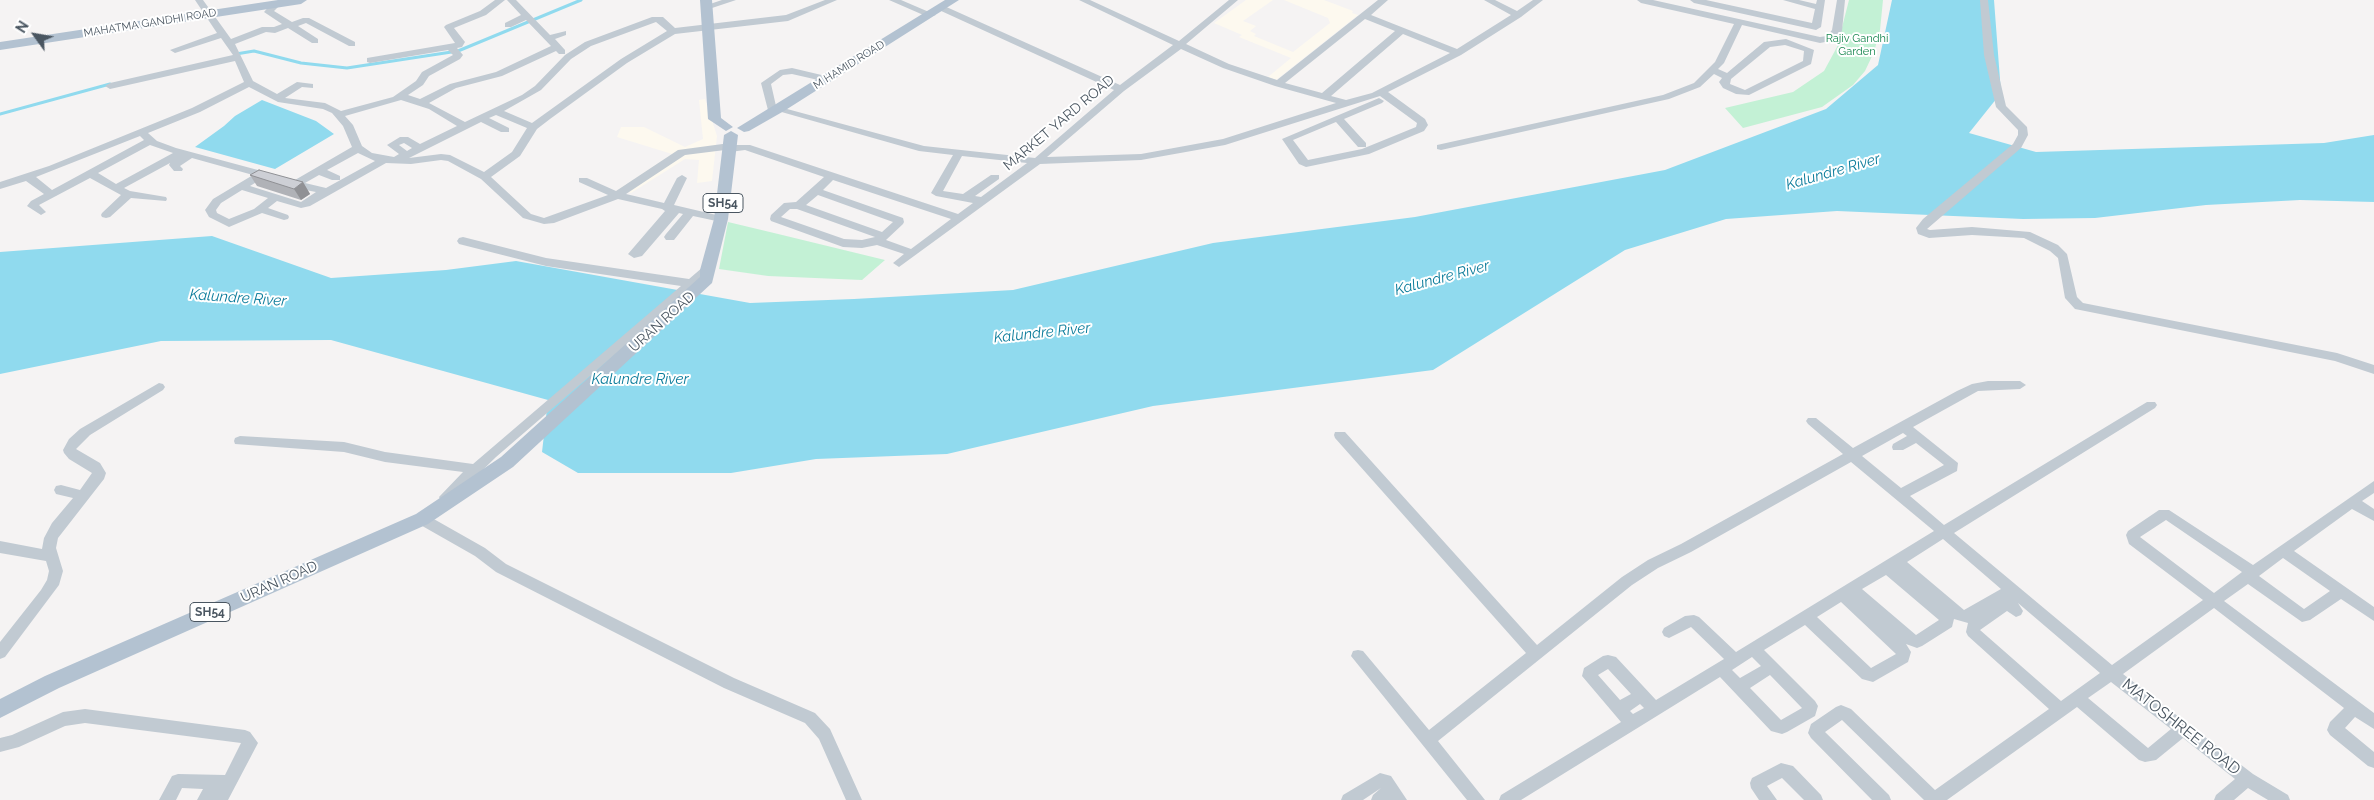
<!DOCTYPE html>
<style>
body{margin:0}
#map{position:relative;width:2374px;height:800px;overflow:hidden;background:#f5f3f3;font-family:Raleway,sans-serif}
canvas{display:block}
.north{position:absolute;left:10px;top:10px;width:50px;height:50px;-webkit-text-stroke:4px #fff;paint-order:stroke;rotate:302deg;font-size:14px;font-weight:700;line-height:20px;text-align:center;color:#4a5661}
.north::after{content:'';display:block;margin:auto;width:18px;height:22px;background:#4a5661;clip-path:polygon(50% 0,100% 100%,50% 72%,0 100%)}
</style>
<div id="map">
<canvas width="2374" height="800"></canvas>
<div class="north">N</div>
</div>
<script>
const c = document.querySelector('canvas').getContext('2d');
c.lineJoin = 'round';
function fillPath(path, color) {
  c.fillStyle = color;
  c.fill(path, 'evenodd');
}
function poly(rows) {
  const path = new Path2D();
  for (const r of rows) {
    path.moveTo(r[0], r[1]);
    for (let i = 2; i < r.length; i += 2) path.lineTo(r[i], r[i + 1]);
  }
  return path;
}
function stroke(path, color, width, dash) {
  c.strokeStyle = color;
  c.lineWidth = width;
  c.lineCap = dash ? 'butt' : 'round';
  c.setLineDash(dash || []);
  c.stroke(path);
}
function drawText(font, color, halo, rows, align = 'center') {
  c.font = font + ' Raleway,sans-serif';
  c.lineWidth = 4;
  c.setLineDash([]);
  c.textBaseline = 'middle';
  c.strokeStyle = halo;
  c.fillStyle = color;
  for (const [text, x, y, turn = 0] of rows) {
    c.save();
    c.translate(x, y);
    c.rotate((+turn || 0) * Math.PI / 180);
    c.textAlign = isNaN(turn) ? turn : align;
    if (halo) c.strokeText(text, 0, 0);
    c.fillText(text, 0, 0);
    c.restore();
  }
}
const commercial = poly([
 [1246,0,1273,0,1243,21,1256,26,1250,31,1256,34,1254,36,1293,52,1330,23,1328,18,1284,0,1324,0,1353,11,1352,13,1358,15,1276,80,1268,77,1291,58,1239,37,1242,35,1214,23],
 [705,99,717,136,712,181,697,183,699,160,685,159,631,193,619,189,672,154,617,137,621,127,644,127,685,147,703,139,699,100]
]);
const green = poly([
 [1849,0,1883,0,1880,30,1874,52,1865,71,1853,85,1822,107,1743,128,1725,108,1793,92,1824,71,1837,47],
 [728,222,774,233,885,260,862,280,768,276,719,269]
]);
const water = poly([
 [1892,0,1994,0,2001,93,1969,133,2036,152,2324,143,2374,135,2374,202,2300,200,2206,205,2095,218,2023,219,1837,211,1726,219,1625,250,1433,370,1153,406,947,454,816,459,731,473,578,473,542,452,548,400,331,340,161,341,0,374,0,252,212,236,331,278,446,270,516,261,750,303,854,299,1013,290,1213,243,1415,217,1665,170,1826,109,1878,65],
 [262,100,316,121,334,134,275,169,195,147,224,126,235,116]
]);
const stream = poly([
 [236,54,254,51,301,63,347,68,458,51,581,0],
 [0,114,110,84]
]);
const minor = poly([
 [195,0,203,0,231,39,262,27,274,27,282,24,264,12,273,2,276,1,281,4,274,11,292,22,303,18,309,18,355,42,355,46,349,46,306,23,298,26,318,39,318,43,312,43,288,28,275,33,266,32,235,44,253,81,277,94,297,82,313,84,313,88,302,87,285,98,325,103,341,111,393,97,416,81,422,72,453,55,448,50,370,63,367,62,367,58,455,43,444,27,446,25,480,11,495,0,505,0,486,15,454,28,465,42,462,47,457,48,463,55,460,59,429,76,423,85,408,95,420,99,450,84,496,72,551,46,526,20,511,27,505,27,505,23,521,15,507,0,516,0,550,35,566,31,566,35,555,39,565,50,565,54,559,54,556,51,502,76,456,88,429,103,465,122,522,95,535,86,565,55,585,42,652,17,663,17,675,28,786,15,825,0,837,0,788,21,675,34,627,63,550,119,537,129,520,156,491,177,531,214,544,218,608,195,579,182,579,178,587,178,616,191,678,150,730,143,735,145,750,145,958,214,973,203,936,196,931,193,953,155,919,151,778,111,777,114,769,114,761,83,780,70,792,68,830,77,832,79,827,82,792,74,783,75,771,84,776,106,924,146,1035,158,1114,90,939,10,939,6,942,5,1120,85,1173,45,1079,0,1090,0,1179,41,1229,0,1238,0,1186,44,1229,64,1277,80,1378,0,1388,0,1371,15,1457,49,1511,15,1484,0,1495,0,1517,11,1533,0,1543,0,1521,17,1461,55,1388,92,1425,119,1428,125,1424,131,1369,154,1306,167,1299,164,1282,139,1379,98,1384,101,1382,103,1344,119,1366,143,1366,147,1358,147,1336,122,1293,140,1308,160,1362,149,1416,127,1417,123,1380,96,1225,145,1141,160,1040,164,899,267,893,263,904,254,877,245,862,248,843,247,771,221,770,219,771,215,784,203,796,202,824,177,745,150,730,152,725,150,685,155,626,194,664,203,677,178,682,175,687,178,674,205,725,217,726,219,721,222,693,216,674,240,666,240,664,237,666,234,683,214,679,213,642,256,634,258,628,254,665,211,662,209,618,199,554,223,544,224,523,218,481,179,448,161,441,160,411,164,386,163,310,206,301,208,277,201,268,208,288,215,289,217,288,219,284,220,262,213,229,227,209,217,205,210,213,199,253,175,192,158,180,166,183,169,182,171,174,171,169,165,170,163,124,188,130,191,166,197,167,199,166,201,131,198,110,217,106,218,102,217,101,215,102,213,121,195,90,178,39,205,46,212,41,215,27,206,31,201,44,194,26,181,0,189,0,182,49,166,192,108,244,82,235,61,110,89,105,86,110,83,233,55,221,38,175,53,170,50,217,33,195,0],
 [1365,19,1395,31,1322,93,1285,83,1365,19],
 [656,22,667,31,621,59,532,123,504,111,541,90,571,59,591,46,656,22],
 [1403,34,1450,53,1372,93,1346,100,1331,96,1403,34],
 [1181,49,1223,68,1275,86,1336,103,1223,139,1141,154,1047,157,1124,91,1181,49],
 [249,87,278,102,323,109,332,113,343,126,352,147,295,180,176,148,157,141,148,133,200,112,249,87],
 [401,100,429,109,457,126,420,144,408,137,400,137,387,145,399,154,394,157,372,153,362,146,353,125,345,116,401,100],
 [496,115,527,128,512,152,484,172,450,155,441,154,409,158,481,122,501,132,509,132,509,128,489,118,496,115],
 [140,136,144,140,52,190,36,177,140,136],
 [404,143,412,148,407,151,399,145,404,143],
 [150,145,173,153,116,184,98,173,150,145],
 [358,153,375,161,326,188,305,183,319,175,332,180,340,180,340,176,327,170,358,153],
 [962,156,1027,163,981,197,975,196,999,179,999,175,991,175,963,194,943,191,962,156],
 [263,178,290,187,316,192,301,202,250,186,263,178],
 [833,180,951,219,911,249,886,240,903,224,904,222,903,218,823,190,833,180],
 [242,190,268,198,254,209,229,219,217,213,216,210,221,203,242,190],
 [818,195,893,222,882,232,806,205,818,195],
 [790,209,797,209,875,237,862,240,844,239,781,217,790,209],
 [722,0,736,0,706,10,701,7,722,0],
 [889,0,901,0,936,15,928,17,889,0],
 [1637,0,1653,0,1820,37,1827,36,1832,30,1837,0,1845,0,1842,31,1830,41,1820,43,1742,25,1724,63,1718,69,1727,73,1764,42,1786,39,1814,50,1811,64,1749,95,1736,94,1723,88,1719,82,1722,78,1714,74,1700,87,1669,99,1441,150,1437,149,1437,145,1663,95,1694,83,1715,62,1734,24,1641,3,1637,0],
 [1785,45,1804,51,1803,61,1745,90,1730,84,1731,79,1770,47,1785,45],
 [1690,0,1706,0,1812,23,1815,9,1783,0,1799,0,1816,4,1817,0,1825,0,1821,27,1816,30,1694,3,1690,0],
 [1980,0,1988,0,1994,55,2006,106,2027,127,2028,135,2021,148,1927,229,1930,230,1972,227,2030,232,2058,245,2067,254,2077,297,2083,303,2337,353,2374,365,2374,374,2335,361,2075,309,2065,298,2058,258,2050,251,2024,238,1972,235,1929,238,1918,234,1916,228,1923,219,2013,144,2018,135,2018,130,1996,107,1984,55,1980,0],
 [463,237,546,258,689,279,703,267,707,266,713,270,496,457,451,501,446,502,441,501,439,497,463,472,385,462,344,452,235,444,234,441,235,438,240,436,344,442,385,452,473,464,681,286,546,266,459,244,457,241,459,238,463,237],
 [1988,381,2020,381,2026,385,2020,389,1978,391,1913,427,1958,463,1957,471,1910,496,1944,525,2147,402,2155,402,2157,405,2155,408,1954,533,2112,665,2203,600,2129,544,2126,535,2128,531,2159,510,2169,510,2253,565,2374,481,2374,493,2362,501,2374,509,2374,521,2352,509,2294,551,2374,607,2374,621,2341,599,2310,620,2302,622,2248,584,2224,601,2374,713,2374,729,2355,717,2345,728,2374,752,2374,768,2368,766,2330,735,2327,730,2330,722,2344,708,2214,608,2123,674,2253,774,2288,795,2290,800,2268,800,2248,788,2234,800,2214,800,2216,795,2235,779,2183,738,2156,760,2145,762,2139,760,2077,707,1947,800,1924,800,1842,720,1825,732,1889,795,1891,800,1872,800,1811,738,1808,733,1811,724,1836,707,1841,705,1851,709,1935,790,2049,709,1968,636,1966,632,1968,623,1954,619,1952,627,1922,646,1917,648,1906,644,1911,652,1908,662,1873,682,1862,679,1805,625,1764,650,1815,701,1818,706,1815,716,1787,732,1782,734,1771,731,1720,677,1521,800,1499,800,1501,795,1621,722,1582,676,1584,668,1603,656,1608,655,1616,657,1656,700,1724,659,1691,627,1669,638,1664,636,1662,632,1664,628,1685,616,1694,615,1699,617,1736,652,1934,531,1851,462,1691,552,1658,568,1632,585,1438,741,1485,800,1467,800,1351,656,1353,651,1358,650,1363,651,1429,730,1526,653,1335,438,1334,435,1335,432,1345,432,1537,645,1622,577,1648,560,1681,544,1843,454,1808,424,1806,421,1808,418,1816,418,1853,448,1957,391,1972,384,1988,381],
 [1903,433,1907,436,1893,444,1892,447,1893,450,1903,450,1916,443,1944,465,1901,488,1862,456,1903,433],
 [2166,520,2242,572,2214,593,2140,537,2166,520],
 [1943,539,2001,589,1964,610,1907,562,1943,539],
 [2283,558,2330,591,2304,609,2259,576,2283,558],
 [1886,575,1939,620,1916,635,1862,589,1886,575],
 [1841,602,1896,654,1871,668,1817,617,1841,602],
 [2018,603,2100,673,2061,701,1980,630,2007,611,2016,617,2021,615,2023,611,2018,603],
 [1752,657,1761,666,1740,678,1732,670,1752,657],
 [1608,669,1631,694,1620,700,1598,675,1608,669],
 [1770,675,1802,708,1781,720,1750,688,1770,675],
 [2111,682,2171,729,2148,748,2088,698,2111,682],
 [1640,704,1644,708,1633,714,1630,711,1640,704],
 [159,383,163,384,165,387,163,390,90,435,76,449,100,463,106,473,104,479,58,538,56,548,63,571,59,585,5,657,0,659,0,642,41,590,47,580,49,571,46,561,0,553,0,541,42,549,44,538,52,523,73,498,56,494,54,490,56,486,61,485,80,490,92,473,69,459,64,453,63,450,69,439,80,429,159,383],
 [429,508,434,509,436,513,432,518,485,548,506,564,734,678,815,713,830,729,862,800,846,800,819,739,805,723,724,688,496,572,475,556,417,523,415,519,417,515,429,508],
 [85,709,245,730,250,732,258,743,228,800,197,800,203,789,182,788,176,800,159,800,172,776,178,774,225,775,241,743,85,723,65,726,19,747,0,752,0,738,12,735,63,712,85,709],
 [1781,763,1793,766,1821,795,1823,800,1804,800,1782,778,1767,786,1777,800,1759,800,1751,788,1750,783,1752,778,1781,763],
 [1380,773,1391,776,1407,800,1371,800,1373,795,1381,788,1363,800,1341,800,1343,795,1380,773]
]);
const major = poly([
 [278,0,307,0,301,4,0,50,0,42,278,0],
 [700,0,712,0,721,118,733,127,726,131,708,119,700,0],
 [945,0,959,0,784,111,749,131,744,132,737,128,945,0],
 [731,131,738,135,728,219,712,283,513,467,428,524,59,688,0,718,0,699,45,676,416,514,501,457,700,277,700,270,714,219,724,135,731,131]
]);
const wall = poly([
 [250,175,303,182,310,194,301,200,257,186]
]);
const shadedWall = poly([
 [303,182,310,194,301,200,294,189]
]);
const building = poly([
 [259,170,303,182,294,189,250,175,259,170]
]);
const farStreetnames = [
 ["MAHATMA GANDHI ROAD",150,23,-9],
 ["M HAMID ROAD",849,65,-32]
];
const farParknames = [
 ["Rajiv Gandhi",1857,39],
 ["Garden",1857,52]
];
const shields = [
 [723,203,40],
 [210,612,40]
];
const shieldNames = [
 ["SH54",723,203],
 ["SH54",210,612]
];
const streetNames = [
 ["MARKET YARD ROAD",1059,123,-40],
 ["URAN ROAD",662,322,-42],
 ["URAN ROAD",279,582,-24]
];
const waterNames = [
 ["Kalundre River",1833,172,-16],
 ["Kalundre River",1442,278,-15],
 ["Kalundre River",238,298,4],
 ["Kalundre River",1042,333,-6],
 ["Kalundre River",640,379]
];
const nearStreetnames = [
 ["MATOSHREE ROAD",2181,727,38]
];
fillPath(commercial, '#fdf9ef');
fillPath(green, '#c3f1d5');
fillPath(water, '#90daee');
stroke(stream, '#90daee', 3);
fillPath(minor, '#c1cad2');
fillPath(major, '#b3c2d1');
fillPath(wall, '#b0b2b7');
fillPath(shadedWall, '#909195');
fillPath(building, '#cdcfd5');
stroke(building, '#909195', 1);
drawText('11px', '#4a5661', '#fff', farStreetnames);
drawText('11px', '#17864f', '#fff', farParknames);
for (const [x, y, w] of shields) {
  const box = new Path2D();
  box.roundRect(x - w / 2, y - 9.5, w, 19, 4);
  c.fillStyle = '#fff';
  c.fill(box);
  stroke(box, '#4a5661', 1);
}
drawText('bold 12px', '#4a5661', null, shieldNames);
drawText('14px', '#4a5661', '#fff', streetNames);
drawText('italic 15px', '#0c7c9b', '#fff', waterNames);
drawText('16px', '#4a5661', '#fff', nearStreetnames);
</script>
